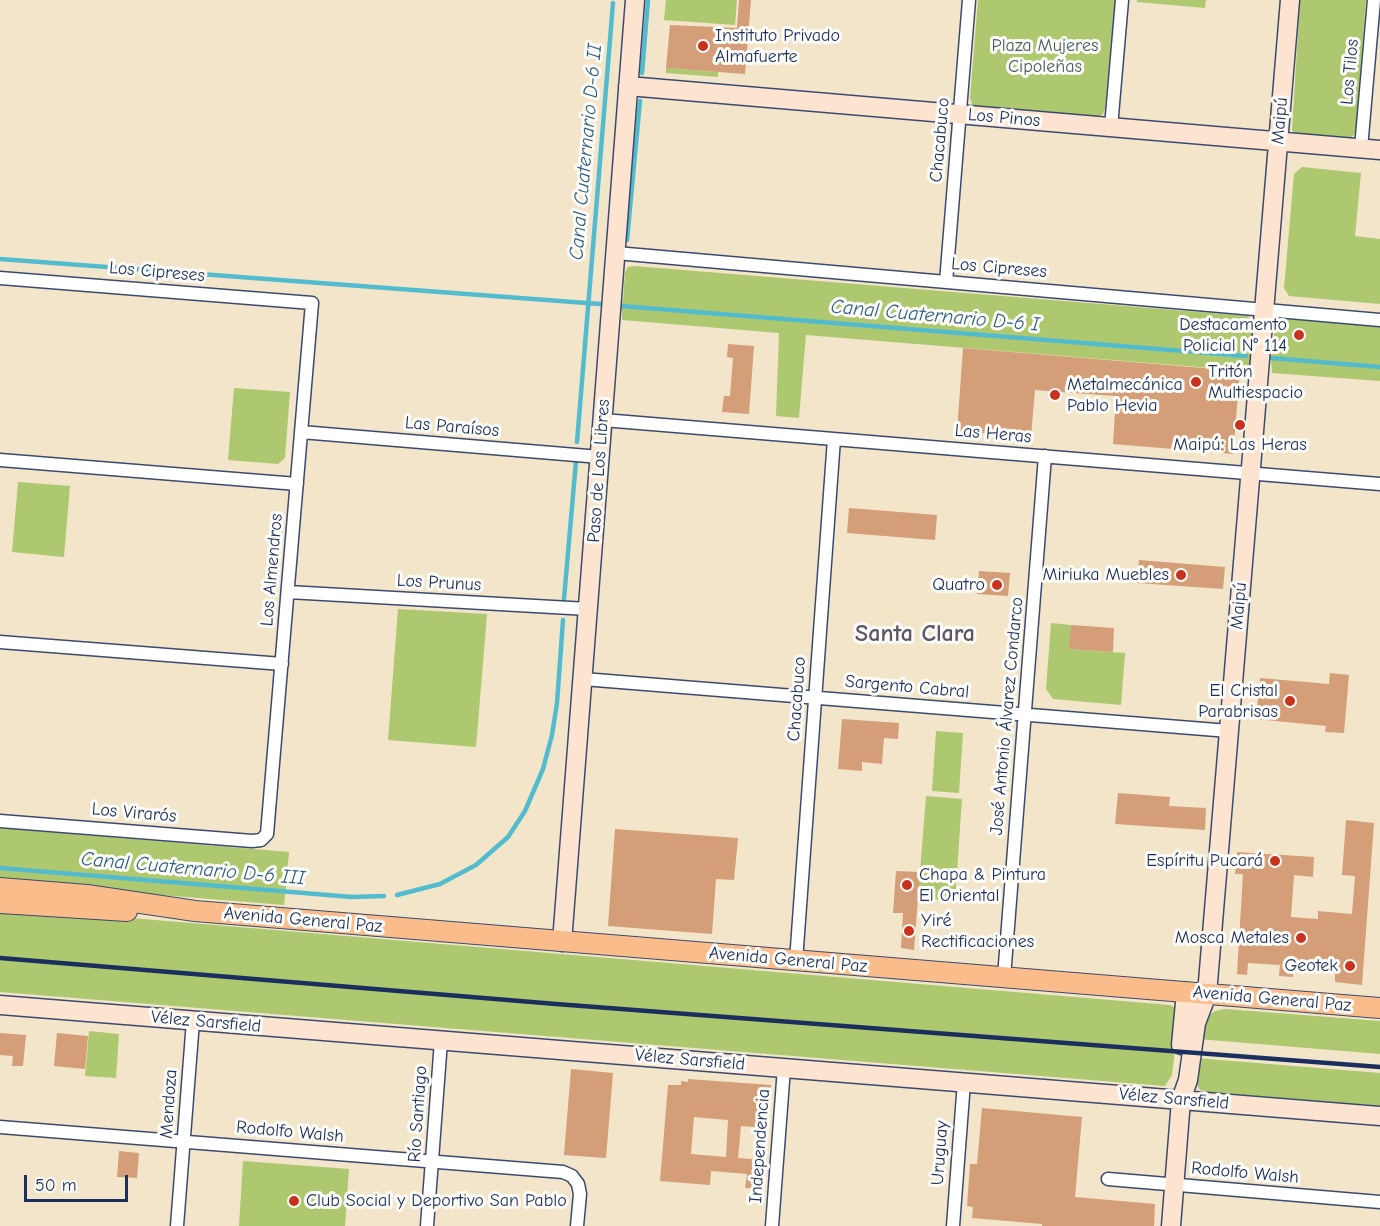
<!DOCTYPE html>
<meta charset="utf-8">
<style>
body{margin:0}
#map{position:relative;width:1380px;height:1226px;overflow:hidden;background:#f2e5ca;font-family:"Comic Neue",sans-serif}
canvas{display:block}
.scale{position:absolute;left:24px;top:1175px;width:104px;height:27px;box-sizing:border-box;border:3px solid #1b2f5e;border-top:0;padding-left:8px;font-size:18px;line-height:21px;white-space:nowrap;color:#1b2f5e;-webkit-text-stroke:4px #fdfcf7;paint-order:stroke}
</style>
<div id="map">
<canvas width="1380" height="1226"></canvas>
<div class="scale">50 m</div>
</div>
<script>
const c = document.querySelector('canvas').getContext('2d');
c.lineJoin = 'round';
function fillPath(path, color) {
  c.fillStyle = color;
  c.fill(path, 'evenodd');
}
function poly(rows) {
  const path = new Path2D();
  for (const r of rows) {
    path.moveTo(r[0], r[1]);
    for (let i = 2; i < r.length; i += 2) path.lineTo(r[i], r[i + 1]);
  }
  return path;
}
function stroke(path, color, width, dash) {
  c.strokeStyle = color;
  c.lineWidth = width;
  c.lineCap = dash ? 'butt' : 'round';
  c.setLineDash(dash || []);
  c.stroke(path);
}
function drawText(font, color, halo, rows, align = 'center') {
  c.font = font + ' "Comic Neue",sans-serif';
  c.lineWidth = 6;
  c.setLineDash([]);
  c.textBaseline = 'middle';
  c.strokeStyle = halo;
  c.fillStyle = color;
  for (const [text, x, y, turn = 0] of rows) {
    c.save();
    c.translate(x, y);
    c.rotate((+turn || 0) * Math.PI / 180);
    c.textAlign = isNaN(turn) ? turn : align;
    if (halo) c.strokeText(text, 0, 0);
    c.fillText(text, 0, 0);
    c.restore();
  }
}
const green = poly([
 [666,0,737,0,735,25,664,20],
 [978,0,1115,0,1105,109,1103,114,1098,117,980,108,972,104,970,98],
 [1137,0,1206,0,1205,8,1137,2],
 [1300,0,1366,0,1356,130,1354,135,1349,139,1295,134,1292,130],
 [666,68,718,72,718,77,666,73],
 [1302,167,1361,173,1355,236,1380,239,1380,304,1289,296,1284,288,1294,174],
 [634,266,1248,316,1254,322,1253,352,1248,371,806,335,799,418,776,416,779,333,622,320,622,311,619,311,620,301,623,301,625,272,628,267],
 [1287,319,1380,327,1380,381,1272,373,1271,358,1275,326,1278,321],
 [234,388,290,392,285,458,278,464,228,460],
 [18,482,70,486,64,557,12,552],
 [398,609,487,614,476,747,388,740],
 [1051,623,1071,625,1070,649,1125,653,1121,705,1053,699,1046,689],
 [936,731,963,733,959,793,932,791],
 [926,796,962,799,955,901,918,898],
 [0,828,289,852,284,905,0,882],
 [0,907,1170,1005,1177,1009,1179,1016,1172,1075,1165,1086,0,992],
 [1225,1009,1380,1021,1380,1054,1198,1039,1208,1016,1215,1011],
 [89,1031,119,1034,116,1078,85,1076],
 [1196,1058,1380,1073,1380,1106,1208,1092,1200,1090,1195,1082],
 [243,1161,349,1169,345,1226,239,1226]
]);
const stream = poly([
 [642,73,648,0],
 [627,240,640,101],
 [0,259,600,304],
 [621,306,1246,356],
 [1271,358,1380,367],
 [577,442,613,3],
 [564,599,576,461],
 [0,868,352,897,384,896],
 [397,895,440,884,476,865,508,837,525,811,543,769,552,735,557,703,563,620]
]);
const building = poly([
 [739,0,751,0,745,74,666,68,670,25,737,28],
 [728,344,754,346,749,414,722,412,724,396,730,396,733,358,727,357],
 [963,348,1240,371,1233,454,1113,444,1116,396,1035,390,1031,437,957,431],
 [849,508,937,515,935,540,847,533],
 [1139,560,1225,567,1223,589,1137,583],
 [979,571,1010,573,1008,596,977,594],
 [1071,625,1114,628,1113,652,1069,649],
 [1330,673,1349,675,1344,733,1325,732,1326,726,1256,719,1260,678,1329,684],
 [842,719,899,723,898,739,884,738,882,764,862,762,862,771,838,769],
 [1118,793,1170,797,1169,806,1206,808,1205,830,1115,824],
 [1346,820,1374,823,1362,985,1335,982,1335,972,1314,970,1315,968,1293,967,1293,977,1279,976,1280,965,1248,963,1247,975,1237,974,1243,874,1235,874,1237,852,1314,857,1313,877,1294,875,1291,917,1318,919,1318,911,1352,914,1355,876,1342,875],
 [615,829,738,838,734,880,716,879,712,934,608,926],
 [896,871,920,872,914,950,901,948,903,913,893,913],
 [0,1033,26,1035,23,1066,12,1066,13,1056,0,1055],
 [57,1033,88,1036,85,1069,54,1066],
 [571,1069,613,1073,606,1158,564,1155],
 [688,1079,771,1085,768,1128,741,1126,738,1158,765,1160,763,1189,745,1188,747,1174,711,1171,710,1185,660,1181,668,1085,681,1085,681,1081,688,1082],
 [694,1117,728,1120,726,1157,691,1154],
 [982,1108,1082,1117,1075,1197,1155,1204,1154,1226,1042,1226,1042,1224,972,1218,973,1207,967,1206,970,1164,977,1164],
 [119,1151,139,1153,137,1178,117,1177]
]);
const street = poly([
 [1111,127,1122,0],
 [1361,148,1374,0],
 [616,253,1380,320],
 [0,278,312,303,267,834,261,840,252,841,0,821],
 [946,282,969,0],
 [603,420,1380,484],
 [301,432,600,457],
 [0,460,297,484],
 [288,592,588,609],
 [0,642,282,664],
 [583,679,1229,731],
 [796,961,834,439],
 [1004,977,1045,456],
 [0,1127,563,1172,572,1176,578,1184,580,1194,577,1226],
 [1108,1179,1380,1202],
 [177,1226,193,1021],
 [427,1226,441,1041],
 [772,1226,784,1068],
 [953,1226,964,1082]
]);
const secondary = poly([
 [628,86,1380,150],
 [562,942,635,0],
 [0,1005,1380,1116],
 [1181,1045,1186,992],
 [1171,1226,1181,1100,1188,1080,1196,1023,1207,994,1290,0]
]);
const primary = poly([
 [0,888,87,895,195,911,1380,1008],
 [0,903,127,911]
]);
const rail = poly([
 [0,958,556,1004,1380,1067]
]);
const markers = [
 [703,46,6,"#c8321e"],
 [1299,335,6,"#c8321e"],
 [1196,382,6,"#c8321e"],
 [1055,395,6,"#c8321e"],
 [1240,425,6,"#c8321e"],
 [1181,575,6,"#c8321e"],
 [997,585,6,"#c8321e"],
 [1290,701,6,"#c8321e"],
 [1275,861,6,"#c8321e"],
 [907,885,6,"#c8321e"],
 [909,931,6,"#c8321e"],
 [1301,938,6,"#c8321e"],
 [1350,966,6,"#c8321e"],
 [294,1201,6,"#c8321e"]
];
const poiNames = [
 ["Instituto Privado",715,36,"left"],
 ["Almafuerte",715,57,"left"],
 ["Destacamento",1287,325],
 ["Policial N° 114",1287,346],
 ["Tritón",1208,372,"left"],
 ["Multiespacio",1208,393,"left"],
 ["Metalmecánica",1067,385,"left"],
 ["Pablo Hevia",1067,406,"left"],
 ["Maipú: Las Heras",1240,445,"center"],
 ["Miriuka Muebles",1169,575],
 ["Quatro",985,585],
 ["El Cristal",1278,691],
 ["Parabrisas",1278,712],
 ["Espíritu Pucará",1263,861],
 ["Chapa & Pintura",919,875,"left"],
 ["El Oriental",919,896,"left"],
 ["Yiré",921,921,"left"],
 ["Rectificaciones",921,942,"left"],
 ["Mosca Metales",1289,938],
 ["Geotek",1338,966],
 ["Club Social y Deportivo San Pablo",306,1201,"left"]
];
const parkNames = [
 ["Plaza Mujeres",1045,46],
 ["Cipoleñas",1045,67]
];
const streetNames = [
 ["Los Tilos",1350,72,-85],
 ["Los Pinos",1004,118,5],
 ["Maipú",1280,121,-85],
 ["Chacabuco",940,140,-85],
 ["Los Cipreses",999,268,5],
 ["Los Cipreses",157,272,5],
 ["Las Paraísos",452,427,5],
 ["Las Heras",993,434,5],
 ["Paso de Los Libres",599,471,-86],
 ["Los Almendros",272,570,-85],
 ["Los Prunus",439,583,3],
 ["Maipú",1239,606,-85],
 ["Sargento Cabral",907,687,5],
 ["Chacabuco",797,699,-86],
 ["José Antonio Álvarez Condarco",1007,716,-85],
 ["Los Virarós",134,813,5],
 ["Avenida General Paz",303,920,5],
 ["Avenida General Paz",788,960,5],
 ["Avenida General Paz",1272,999,5],
 ["Vélez Sarsfield",206,1022,5],
 ["Vélez Sarsfield",690,1060,5],
 ["Vélez Sarsfield",1174,1099,5],
 ["Mendoza",169,1104,-86],
 ["Río Santiago",418,1114,-86],
 ["Rodolfo Walsh",290,1132,5],
 ["Independencia",760,1146,-86],
 ["Uruguay",940,1153,-86],
 ["Rodolfo Walsh",1245,1173,5]
];
const waterNames = [
 ["Canal Cuaternario D-6 II",586,152,-85],
 ["Canal Cuaternario D-6 I",935,316,5],
 ["Canal Cuaternario D-6 III",193,869,5]
];
const districtNames = [
 ["Santa Clara",915,634]
];
fillPath(green, '#adc86e');
stroke(stream, '#52bcce', 4.5);
fillPath(building, '#d49e78');
stroke(street, '#3b4a6e', 15);
stroke(secondary, '#3b4a6e', 21);
stroke(primary, '#3b4a6e', 22);
stroke(street, '#fff', 12);
stroke(secondary, '#fde4d1', 18);
stroke(primary, '#fabc8b', 20);
stroke(rail, '#1b2f5e', 4.5);
for (const [x, y, r, color] of markers) {
  const dot = new Path2D();
  dot.arc(x, y, r, 0, 2 * Math.PI);
  c.fillStyle = color;
  c.fill(dot);
  stroke(dot, '#fdfcf7', 2);
}
drawText('18px', '#1b2f5e', '#fdfcf7', poiNames, 'right');
drawText('18px', '#475d63', '#fdfcf7', parkNames);
drawText('18px', '#1b2f5e', '#fdfcf7', streetNames);
drawText('italic 20px', '#2e6085', '#fdfcf7', waterNames);
drawText('bold 24px', '#5c5667', '#fdfcf7', districtNames);
</script>
